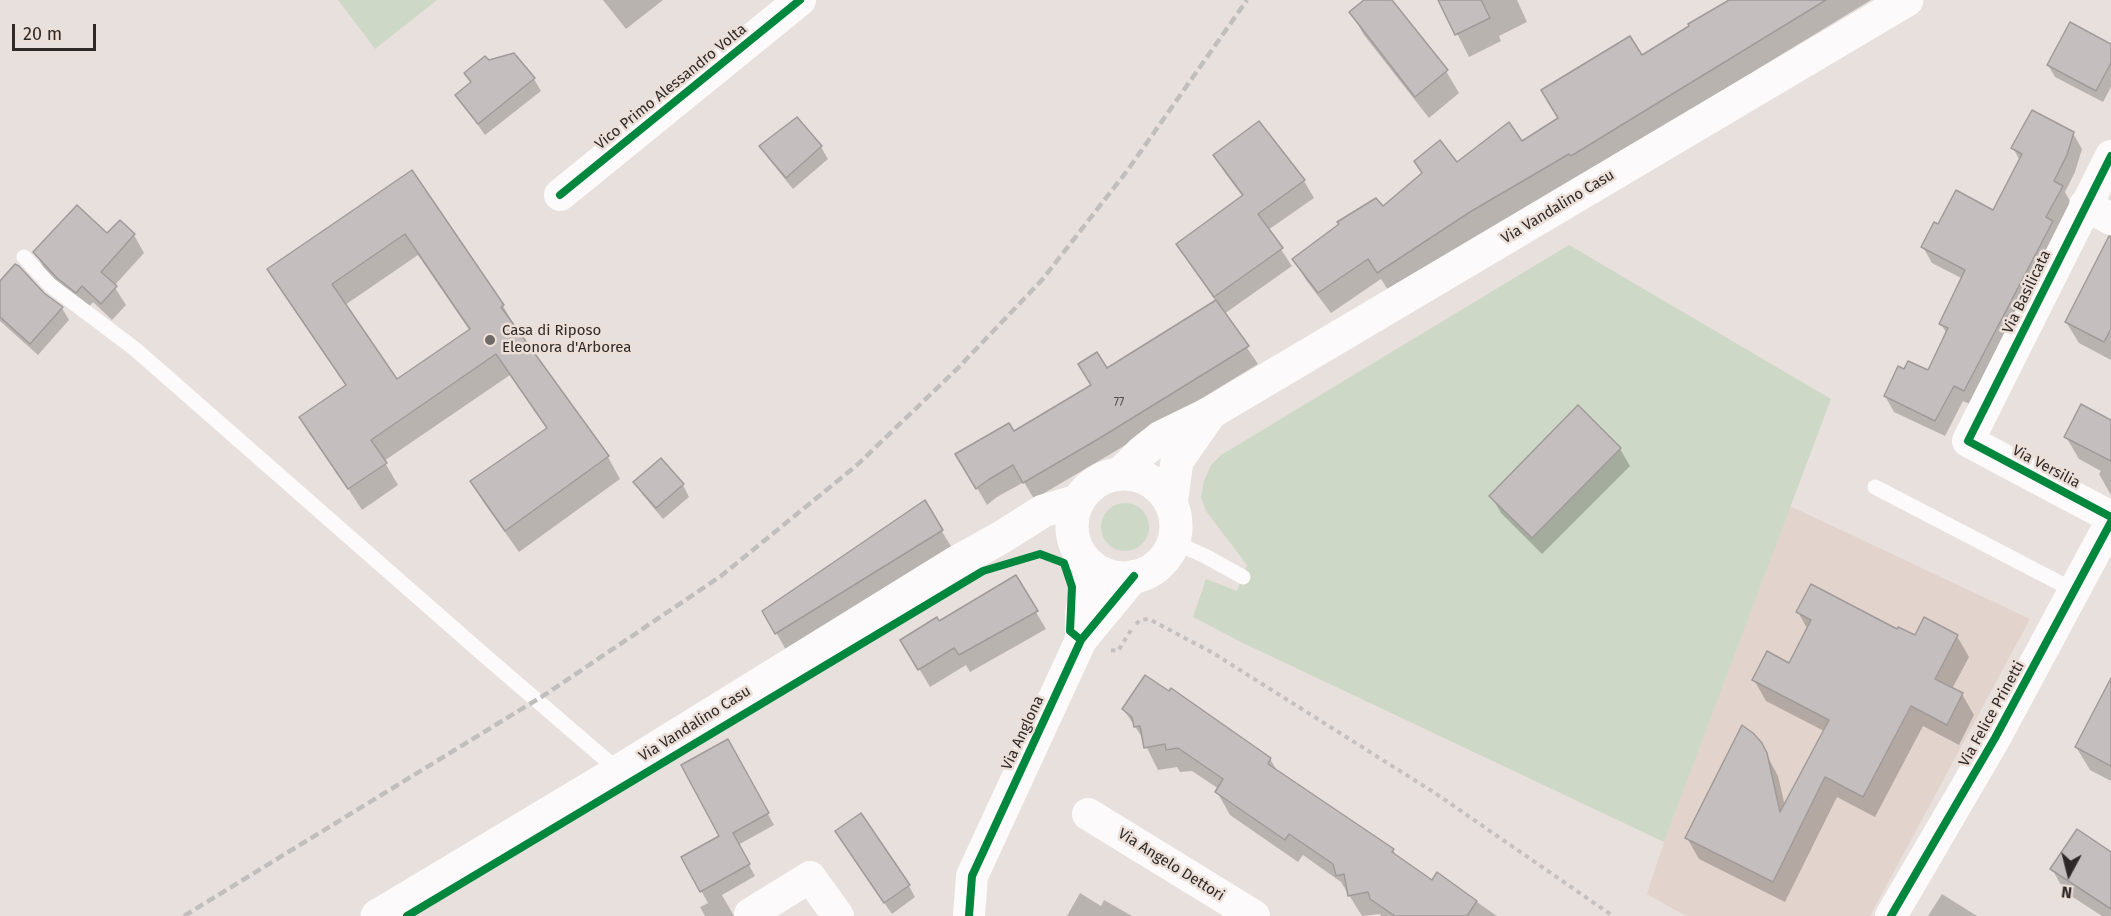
<!DOCTYPE html>
<style>
body{margin:0}
#map{position:relative;width:2111px;height:916px;overflow:hidden;background:#e8e0dc;font-family:"Fira Sans",sans-serif}
canvas{display:block}
.north{position:absolute;left:2039px;top:844px;width:60px;height:60px;-webkit-text-stroke:4px #ecdfd8;paint-order:stroke;rotate:187deg;font-size:16px;font-weight:700;line-height:24px;text-align:center;color:#2f2a28}
.north::after{content:'';display:block;margin:auto;width:21px;height:27px;background:#2f2a28;clip-path:polygon(50% 0,100% 100%,50% 72%,0 100%)}
.scale{position:absolute;left:12px;top:24px;width:84px;height:27px;box-sizing:border-box;border:3px solid #2f2a28;border-top:0;padding-left:8px;font-size:18px;line-height:21px;white-space:nowrap;color:#2f2a28;-webkit-text-stroke:4px #ecdfd8;paint-order:stroke}
</style>
<div id="map">
<canvas width="2111" height="916"></canvas>
<div class="north">N</div>
<div class="scale">20 m</div>
</div>
<script>
const c = document.querySelector('canvas').getContext('2d');
c.lineJoin = 'round';
function fillPath(path, color) {
  c.fillStyle = color;
  c.fill(path, 'evenodd');
}
function poly(rows) {
  const path = new Path2D();
  for (const r of rows) {
    if (r.length === 3) {
      path.moveTo(r[0] + r[2], r[1]);
      path.arc(r[0], r[1], r[2], 0, 2 * Math.PI);
      continue;
    }
    path.moveTo(r[0], r[1]);
    for (let i = 2; i < r.length; i += 2) path.lineTo(r[i], r[i + 1]);
  }
  return path;
}
function stroke(path, color, width, dash) {
  c.strokeStyle = color;
  c.lineWidth = width;
  c.lineCap = dash ? 'butt' : 'round';
  c.setLineDash(dash || []);
  c.stroke(path);
}
function drawText(font, color, halo, rows, align = 'center') {
  c.font = font + ' "Fira Sans",sans-serif';
  c.lineWidth = 5;
  c.setLineDash([]);
  c.textBaseline = 'middle';
  c.strokeStyle = halo;
  c.fillStyle = color;
  for (const [text, x, y, turn = 0] of rows) {
    c.save();
    c.translate(x, y);
    c.rotate((+turn || 0) * Math.PI / 180);
    c.textAlign = isNaN(turn) ? turn : align;
    if (halo) c.strokeText(text, 0, 0);
    c.fillText(text, 0, 0);
    c.restore();
  }
}
const built = poly([
 [1790,506,2030,619,1870,916,1686,916,1647,894,1664,842]
]);
const green = poly([
 [338,0,437,0,375,49],
 [1569,245,1831,399,1664,842,1243,643,1193,617,1206,579,1237,591,1247,565,1206,511,1201,497,1204,481,1211,465,1221,455],
 [1125,527,24]
]);
const shadow = poly([
 [603,0,663,0,626,29],
 [1366,0,1389,0,1446,71,1459,93,1429,118,1364,35,1351,12],
 [1440,0,1517,0,1527,22,1499,36,1501,41,1469,57],
 [1732,0,1871,0,1390,293,1381,279,1331,313,1306,280,1294,259,1457,164,1522,143,1560,119,1642,57],
 [2111,45,2111,87,2103,102,2055,77,2048,65],
 [514,55,534,79,541,91,485,135,457,96,472,84,466,74,488,62],
 [796,119,821,147,828,159,793,189,768,158,761,146],
 [2073,133,2082,149,2075,172,2065,192,2071,203,1974,406,1963,401,1945,436,1894,412,1885,396,1929,372,1947,334,1941,324,1963,279,1932,263,1923,247,1939,226,1993,212,2020,161,2013,148],
 [1215,156,1304,181,1314,198,1268,230,1292,266,1224,314,1258,364,1109,455,1034,499,1024,482,997,497,987,505,958,455,1014,433,1092,386,1106,371,1216,302,1178,245,1243,197,1225,173],
 [411,172,503,306,516,328,608,457,620,479,519,552,484,503,471,481,547,429,510,375,384,461,398,485,362,510,301,417,347,387,282,292,269,270],
 [418,255,470,331,397,381,345,305],
 [120,222,134,235,144,253,114,286,126,305,112,320,93,302,87,309,45,270,35,252,107,235],
 [2111,251,2111,360,2079,343,2066,322],
 [0,284,43,294,62,308,69,320,38,355,0,321],
 [2111,422,2111,495,2099,474,2101,471,2079,459,2066,437],
 [1620,449,1630,466,1542,554,1501,513,1491,496],
 [661,460,683,485,689,497,663,519,642,494,635,482],
 [924,502,952,548,786,650,764,611],
 [1015,577,1046,629,970,672,966,665,930,687,902,640,939,623],
 [1798,612,1897,631,1915,637,1957,636,1969,657,1952,689,1962,694,1974,715,1959,745,1923,726,1875,817,1837,797,1785,902,1699,859,1687,838,1761,744,1778,776,1785,806,1824,731,1766,701,1754,680,1789,665,1808,630],
 [2111,708,2111,781,2090,770,2076,747],
 [1123,709,1270,759,1278,772,1393,850,1397,858,1432,882,1437,874,1497,916,1381,916,1380,914,1362,916,1341,882,1303,855,1298,862,1230,815,1217,792,1219,789,1192,771,1180,772,1177,767,1158,770,1140,734],
 [728,741,774,825,738,845,755,876,722,895,734,916,705,916,700,907,708,903,683,858,721,836],
 [843,843,909,886,915,897,892,914],
 [2111,854,2111,916,2102,916,2065,892,2052,869],
 [1080,893,1101,906,1104,900,1132,916,1067,916],
 [1942,894,1977,916,1928,916]
]);
const building = poly([
 [1364,0,1392,0,1448,70,1415,97,1349,12,1364,0],
 [1438,0,1481,0,1490,18,1455,35,1438,0],
 [1729,0,1826,0,1571,156,1569,154,1470,212,1377,273,1368,259,1318,293,1292,259,1339,224,1337,222,1376,198,1383,206,1422,173,1414,161,1440,140,1457,162,1509,122,1522,141,1558,118,1541,90,1630,36,1642,55,1689,26,1688,24,1729,0],
 [2070,22,2111,44,2111,63,2096,91,2047,65,2070,22],
 [514,53,535,78,478,124,455,95,471,82,464,73,485,56,489,60,514,53],
 [2032,110,2074,132,2067,155,2054,181,2063,186,2046,217,2053,221,1964,391,1954,386,1935,421,1884,396,1898,366,1904,369,1908,361,1928,370,1948,328,1939,324,1965,270,1921,247,1934,222,1938,224,1956,190,1993,210,2022,154,2011,148,2032,110],
 [797,117,822,146,786,178,759,146,797,117],
 [1259,121,1305,180,1258,214,1283,248,1214,297,1176,244,1243,195,1213,155,1259,121],
 [412,170,504,305,501,307,609,456,505,531,470,481,547,428,496,354,371,440,387,463,348,489,299,417,346,385,267,269,412,170],
 [405,234,470,329,397,379,332,284,405,234],
 [77,205,107,233,120,220,135,234,101,272,117,286,101,304,82,286,76,293,57,278,33,252,77,205],
 [2109,236,2111,237,2111,329,2104,342,2065,322,2109,236],
 [15,264,19,266,44,293,63,307,30,344,0,317,0,281,15,264],
 [1216,300,1249,346,1100,438,1023,483,1013,465,988,480,976,489,955,454,1009,423,1014,431,1091,385,1078,364,1097,352,1107,368,1216,300],
 [2081,404,2111,420,2111,461,2064,437,2081,404],
 [1578,405,1621,448,1532,538,1489,496,1578,405],
 [661,458,684,484,656,508,633,482,661,458],
 [925,500,943,530,775,634,762,611,925,500],
 [1016,575,1038,611,959,655,954,648,918,670,900,640,937,617,939,621,1016,575],
 [1811,584,1897,629,1898,627,1915,635,1924,617,1958,635,1935,679,1963,693,1947,725,1911,706,1863,797,1825,777,1773,882,1685,838,1742,725,1753,733,1762,743,1767,753,1780,812,1829,720,1752,680,1767,651,1789,663,1811,620,1796,612,1811,584],
 [1145,675,1169,691,1171,688,1271,758,1268,764,1394,849,1392,852,1432,880,1437,872,1477,901,1467,916,1395,916,1370,899,1368,892,1348,896,1344,874,1336,876,1333,864,1289,834,1285,840,1215,792,1223,779,1178,748,1166,750,1165,744,1144,748,1140,726,1134,727,1132,717,1122,709,1145,675],
 [2111,678,2111,766,2075,747,2111,678],
 [728,739,769,813,733,833,750,864,700,892,681,857,719,836,681,765,728,739],
 [861,813,910,885,884,903,835,831,861,813],
 [2077,829,2111,852,2111,909,2050,869,2077,829]
]);
const path = poly([
 [1136,624,1140,620,1149,619,1213,653,1435,793,1613,916],
 [1111,650,1118,651,1131,630]
]);
const service = poly([
 [24,257,50,285,135,349,484,655,619,771],
 [1875,487,2075,591],
 [1174,542,1205,556,1243,577]
]);
const minor = poly([
 [2111,156,1968,441,2111,517],
 [560,195,800,0],
 [2085,205,2111,219],
 [1081,640,1081,613,1091,566],
 [1088,814,1254,916],
 [750,914,810,877,838,916],
 [969,916,972,876,1081,640,1134,576],
 [1891,916,1995,738,2111,522]
]);
const secondary = poly([
 [1121,473,1142,452,1161,437,1210,413,1907,0],
 [1124,526,52],
 [1171,504,1177,461,1209,415],
 [377,916,619,771,955,563,1002,537,1043,511,1077,501]
]);
const rail = poly([
 [184,916,546,694,721,576,857,465,957,369,1042,280,1127,171,1247,0]
]);
const cycleway = poly([
 [2111,156,1968,441,2111,517],
 [560,195,800,0],
 [407,916,983,571,1040,554,1064,563,1072,587,1070,631,1081,640],
 [969,916,972,876,1081,640,1134,576],
 [1891,916,1995,738,2111,522]
]);
const markers = [
 [490,340,6,"#706a67"]
];
const numberNames = [
 ["77",1119,403]
];
const streetNames = [
 ["Vico Primo Alessandro Volta",671,87,-39],
 ["Via Vandalino Casu",1558,207,-31],
 ["Via Basilicata",2027,292,-64],
 ["Via Versilia",2046,467,28],
 ["Via Felice Prinetti",1992,714,-61],
 ["Via Vandalino Casu",695,724,-32],
 ["Via Anglona",1023,733,-65],
 ["Via Angelo Dettori",1171,865,32]
];
const poiNames = [
 ["Casa di Riposo",502,331],
 ["Eleonora d'Arborea",502,348]
];
fillPath(built, '#e2d3cc');
fillPath(green, '#ced8c6');
fillPath(shadow, '#0003');
fillPath(building, '#c4bebe');
stroke(building, '#a09b9a', 1.5);
stroke(path, '#c4c1c0', 4, [4.5, 4.5]);
stroke(service, '#fcfafa', 15);
stroke(minor, '#fcfafa', 32);
stroke(secondary, '#fcfafa', 33);
stroke(rail, '#c1bfbd', 4.5, [9, 4.5]);
stroke(cycleway, '#00873e', 8);
for (const [x, y, r, color] of markers) {
  const dot = new Path2D();
  dot.arc(x, y, r, 0, 2 * Math.PI);
  c.fillStyle = color;
  c.fill(dot);
  stroke(dot, '#ecdfd8', 2);
}
drawText('12px', '#544f4e', null, numberNames);
drawText('15px', '#2f2a28', '#ecdfd8', streetNames);
drawText('15px', '#2f2a28', '#ecdfd8', poiNames, 'left');
</script>
